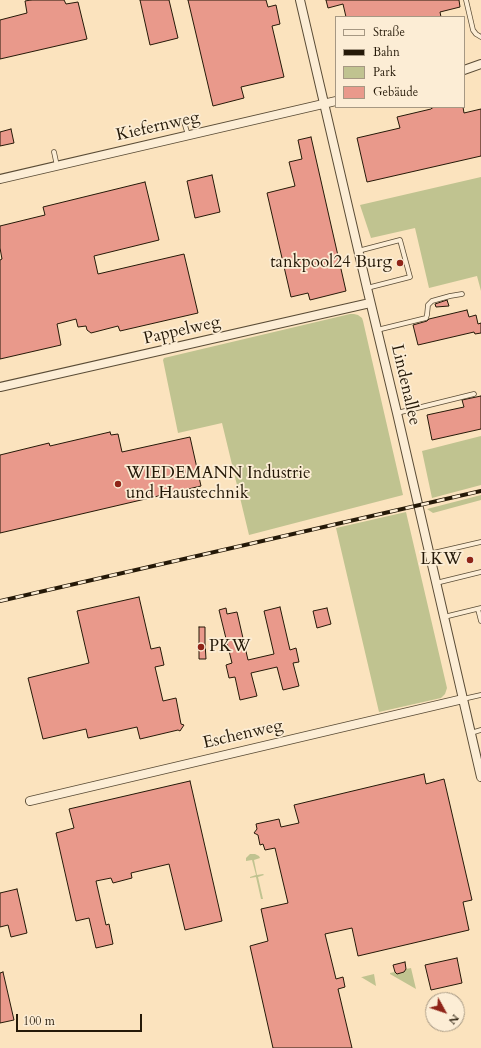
<!DOCTYPE html>
<meta charset="utf-8">
<style>
body{margin:0}
#map{position:relative;width:481px;height:1048px;overflow:hidden;background:#fbe3be;font-family:Cardo,serif}
canvas{display:block}
.legend{position:absolute;left:335px;top:16px;width:130px;height:92px;box-sizing:border-box;background:#fcedd5;border:1px solid #a69883;margin:0;padding:5px 7px;list-style:none;font-size:12px;color:#251908}
.legend li{display:flex;align-items:center;gap:8px;height:20px}
.legend b{width:20px;border:1px solid #a69883}
.north{position:absolute;left:425px;top:992px;width:40px;height:40px;box-sizing:border-box;background:#fcedd5;border:1px solid #a69883;border-radius:50%;rotate:130deg;font-size:11px;font-weight:700;line-height:16px;text-align:center;color:#251908}
.north::after{content:'';display:block;margin:auto;width:14px;height:18px;background:#8f2418;clip-path:polygon(50% 0,100% 100%,50% 72%,0 100%)}
.scale{position:absolute;left:16px;top:1014px;width:126px;height:18px;box-sizing:border-box;border:2px solid #251908;border-top:0;padding-left:5px;font-size:12px;line-height:14px;white-space:nowrap;color:#251908;-webkit-text-stroke:3px #fcedd5;paint-order:stroke}
</style>
<div id="map">
<canvas width="481" height="1048"></canvas>
<ul class="legend">
<li><b style="height:5px;background:#fcedd5"></b>Straße</li>
<li><b style="height:5px;background:#251908"></b>Bahn</li>
<li><b style="height:11px;background:#c0c390"></b>Park</li>
<li><b style="height:11px;background:#e9998b"></b>Gebäude</li>
</ul>
<div class="north">N</div>
<div class="scale">100 m</div>
</div>
<script>
const c = document.querySelector('canvas').getContext('2d');
c.lineJoin = 'round';
function fillPath(path, color) {
  c.fillStyle = color;
  c.fill(path, 'evenodd');
}
function poly(rows) {
  const path = new Path2D();
  for (const r of rows) {
    path.moveTo(r[0], r[1]);
    for (let i = 2; i < r.length; i += 2) path.lineTo(r[i], r[i + 1]);
  }
  return path;
}
function stroke(path, color, width, dash) {
  c.strokeStyle = color;
  c.lineWidth = width;
  c.lineCap = dash ? 'butt' : 'round';
  c.setLineDash(dash || []);
  c.stroke(path);
}
function drawText(font, color, halo, rows, align = 'center') {
  c.font = font + ' Cardo,serif';
  c.lineWidth = 3.5;
  c.setLineDash([]);
  c.textBaseline = 'middle';
  c.strokeStyle = halo;
  c.fillStyle = color;
  for (const [text, x, y, turn = 0] of rows) {
    c.save();
    c.translate(x, y);
    c.rotate((+turn || 0) * Math.PI / 180);
    c.textAlign = isNaN(turn) ? turn : align;
    if (halo) c.strokeText(text, 0, 0);
    c.fillText(text, 0, 0);
    c.restore();
  }
}
const green = poly([
 [481,177,481,291,477,276,429,288,415,228,371,238,360,205],
 [350,314,354,314,358,315,362,318,363,321,403,495,249,535,222,423,178,433,163,360,164,358],
 [481,436,481,485,432,498,422,451],
 [481,495,481,500,433,513,427,509],
 [406,512,447,688,445,694,441,698,379,712,336,528],
 [250,854,255,854,259,856,260,858,254,860,257,875,263,874,264,875,258,877,263,899,261,899,256,877,250,878,250,877,256,875,252,860,246,861,246,858],
 [411,968,416,989,390,974,390,973,395,972,397,974,404,972,406,969],
 [374,974,376,986,361,977,362,977]
]);
const building = poly([
 [31,0,64,0,66,4,78,2,87,39,0,59,0,20,27,13,25,1,31,0],
 [140,0,169,0,178,38,150,45,140,0],
 [188,0,266,0,268,7,276,5,280,24,272,26,284,77,241,87,244,98,213,106,188,0],
 [326,0,459,0,460,7,440,12,441,17,346,17,343,4,328,8,326,0],
 [435,107,463,107,464,113,481,109,481,156,367,182,357,138,400,128,397,117,431,109,432,108,435,107],
 [11,129,14,143,0,146,0,132,11,129],
 [311,137,346,291,310,300,308,293,291,297,267,193,295,186,289,162,302,159,298,140,311,137],
 [212,175,220,212,195,218,187,181,212,175],
 [145,182,159,240,94,256,98,274,184,254,198,313,120,331,118,326,91,333,87,330,86,326,78,327,76,319,57,324,61,345,0,359,0,260,2,259,0,248,0,226,45,215,43,207,145,182],
 [447,300,449,306,436,307,435,304,447,300],
 [467,310,469,317,476,315,478,324,481,323,481,333,475,334,474,332,418,345,413,325,427,321,429,319,467,310],
 [481,396,481,429,432,440,427,415,464,407,462,400,481,396],
 [110,432,111,435,118,434,122,452,190,437,201,486,0,533,0,455,49,443,50,446,110,432],
 [139,597,151,649,160,647,164,665,155,667,163,701,176,698,181,724,184,725,180,731,178,730,140,739,137,727,88,738,86,729,43,739,28,678,89,663,77,611,139,597],
 [280,607,290,650,296,648,299,662,293,663,299,686,283,690,277,667,251,673,257,696,240,700,235,677,229,678,226,665,232,663,219,610,226,608,227,614,237,612,248,660,274,654,264,611,280,607],
 [327,608,331,624,317,628,313,611,327,608],
 [199,627,205,627,205,643,206,659,199,659,199,627],
 [424,774,426,784,444,779,472,900,463,902,469,930,358,956,352,928,325,934,336,979,343,977,345,987,338,989,352,1048,273,1048,250,946,268,941,261,909,288,903,275,848,265,850,263,844,260,845,258,835,254,833,257,829,256,824,279,819,281,827,299,823,294,805,424,774],
 [190,781,222,921,185,930,169,864,131,873,132,878,113,883,111,878,96,881,106,925,109,924,113,944,96,948,89,918,76,921,56,833,74,828,69,809,190,781],
 [17,889,27,933,11,937,8,925,0,927,0,893,17,889],
 [457,958,462,983,431,990,425,965,457,958],
 [405,962,406,969,404,972,397,974,395,972,393,965,405,962],
 [3,972,14,1020,0,1023,0,973,3,972]
]);
const lane = poly([
 [466,0,473,30,476,34,481,37],
 [184,122,188,135],
 [54,152,57,166],
 [358,251,400,240,410,277,367,288],
 [377,330,426,318,427,315,428,305,432,301,450,296,462,294],
 [397,413,474,394],
 [429,554,481,542],
 [436,583,481,572],
 [478,609,481,621],
 [444,617,481,608],
 [463,699,481,695],
 [471,733,481,730]
]);
const street = poly([
 [300,0,367,288,397,413,481,777],
 [464,70,481,64],
 [0,179,336,101],
 [0,387,370,303],
 [30,801,463,699]
]);
const rail = poly([
 [0,601,481,491]
]);
const markers = [
 [400,263,4,"#8f2418"],
 [118,484,4,"#8f2418"],
 [470,560,4,"#8f2418"],
 [201,647,4,"#8f2418"]
];
const streetNames = [
 ["Kiefernweg",158,127,-13],
 ["Pappelweg",182,331,-13],
 ["Lindenallee",405,385,77],
 ["Eschenweg",243,735,-13]
];
const poiNames = [
 ["tankpool24 Burg",392,263],
 ["WIEDEMANN Industrie",126,474,"left"],
 ["und Haustechnik",126,494,"left"],
 ["LKW",462,560],
 ["PKW",209,647,"left"]
];
fillPath(green, '#c0c390');
fillPath(building, '#e9998b');
stroke(building, '#251908', 1);
stroke(lane, '#5a4c36', 5.5);
stroke(street, '#5a4c36', 10);
stroke(lane, '#fcedd5', 4);
stroke(street, '#fcedd5', 8);
stroke(rail, '#251908', 4);
stroke(rail, '#fcedd5', 2.5, [8]);
for (const [x, y, r, color] of markers) {
  const dot = new Path2D();
  dot.arc(x, y, r, 0, 2 * Math.PI);
  c.fillStyle = color;
  c.fill(dot);
  stroke(dot, '#fcedd5', 1.5);
}
drawText('17px', '#251908', '#fcedd5', streetNames);
drawText('17px', '#251908', '#fcedd5', poiNames, 'right');
</script>
